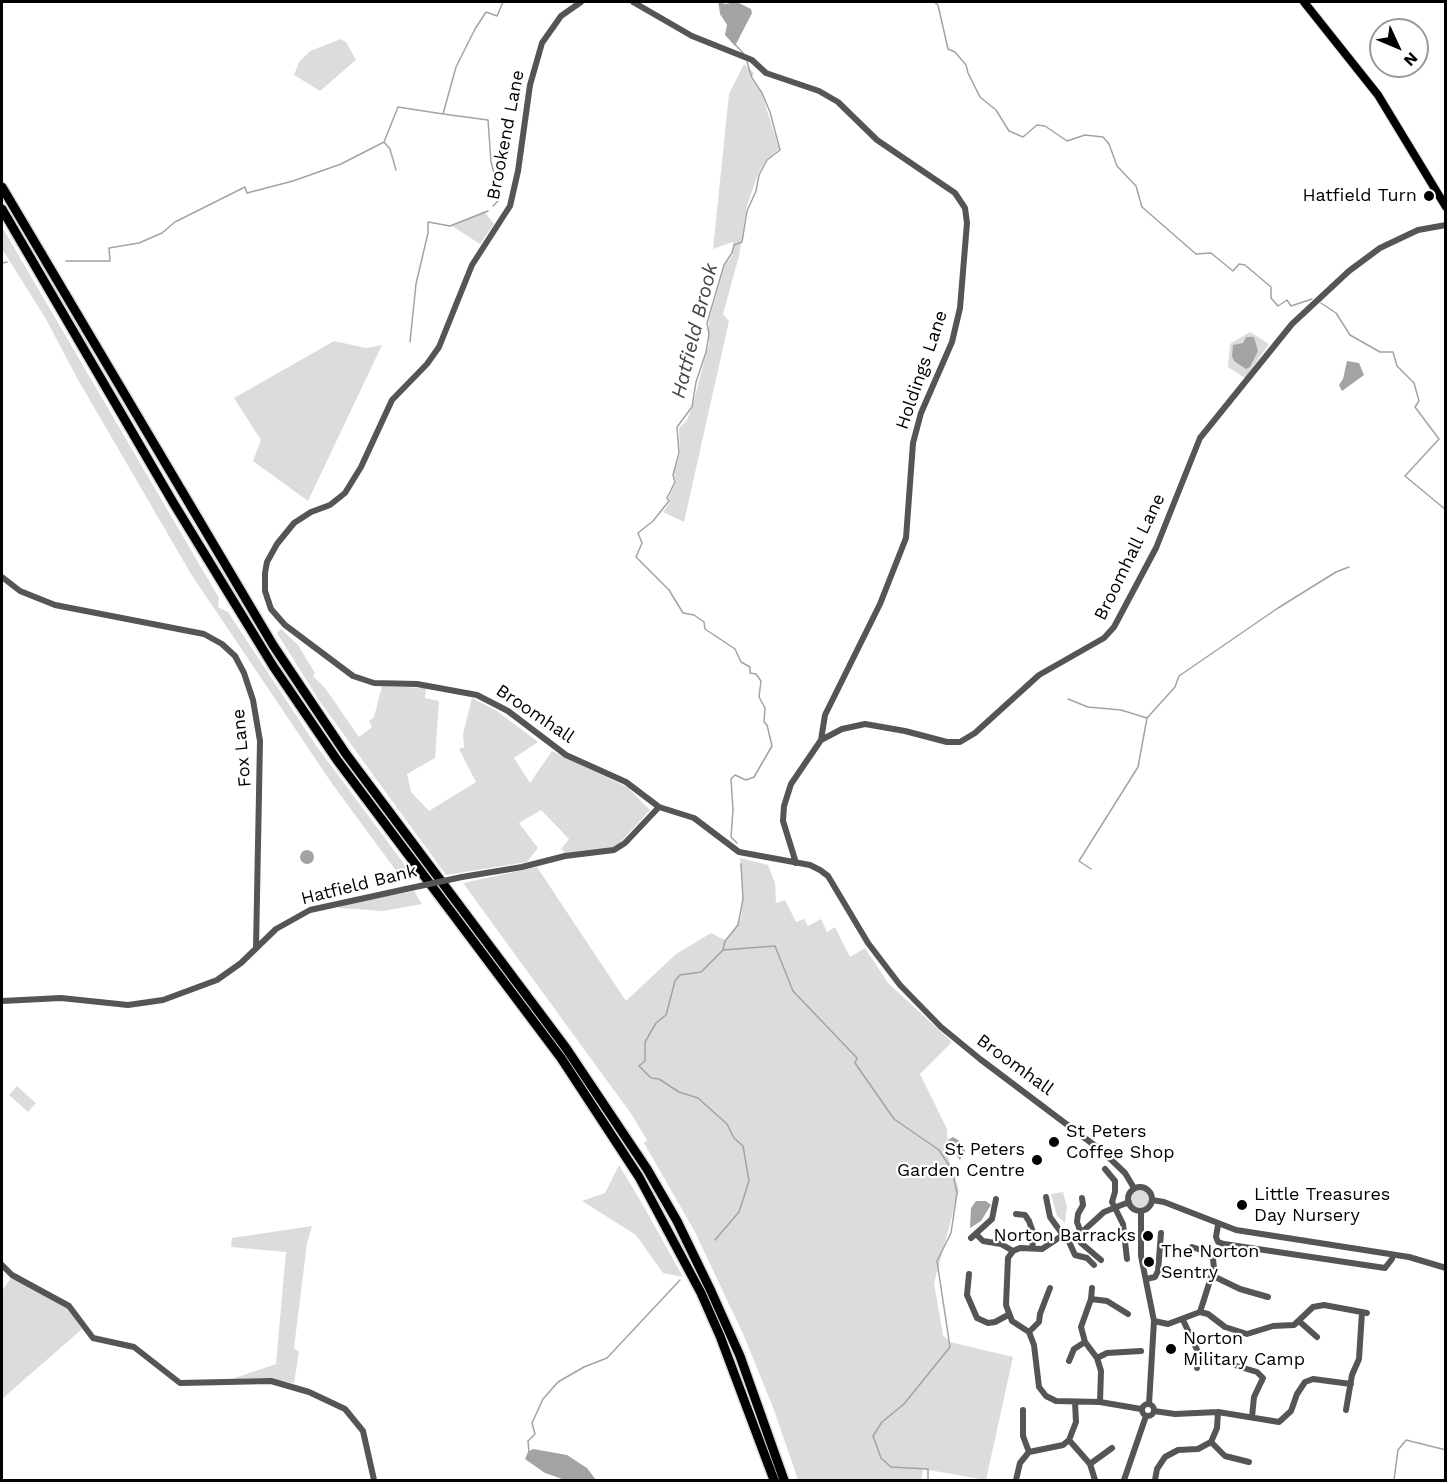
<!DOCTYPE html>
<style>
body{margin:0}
#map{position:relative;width:1447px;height:1482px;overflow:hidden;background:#fff;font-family:"Work Sans",sans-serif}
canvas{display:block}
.frame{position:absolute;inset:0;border:3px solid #000;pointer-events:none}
.north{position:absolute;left:1369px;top:18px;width:60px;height:60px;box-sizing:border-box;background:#fff;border:2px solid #999;border-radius:50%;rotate:134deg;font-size:16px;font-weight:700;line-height:24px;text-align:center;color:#000}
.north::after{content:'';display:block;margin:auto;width:21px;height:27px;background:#000;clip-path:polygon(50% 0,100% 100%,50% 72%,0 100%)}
</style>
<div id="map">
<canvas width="1447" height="1482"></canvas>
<div class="frame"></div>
<div class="north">N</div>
</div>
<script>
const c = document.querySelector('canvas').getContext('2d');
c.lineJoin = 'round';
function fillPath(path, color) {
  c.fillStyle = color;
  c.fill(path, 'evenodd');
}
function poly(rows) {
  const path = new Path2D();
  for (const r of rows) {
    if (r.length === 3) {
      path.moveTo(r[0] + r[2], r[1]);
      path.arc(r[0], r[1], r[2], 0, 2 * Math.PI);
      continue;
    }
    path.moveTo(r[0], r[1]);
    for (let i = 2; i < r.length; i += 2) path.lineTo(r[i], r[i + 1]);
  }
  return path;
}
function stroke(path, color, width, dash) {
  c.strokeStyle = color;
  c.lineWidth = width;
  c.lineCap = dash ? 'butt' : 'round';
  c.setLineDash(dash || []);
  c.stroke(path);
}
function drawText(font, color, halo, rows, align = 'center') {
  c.font = font + ' "Work Sans",sans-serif';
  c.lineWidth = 4.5;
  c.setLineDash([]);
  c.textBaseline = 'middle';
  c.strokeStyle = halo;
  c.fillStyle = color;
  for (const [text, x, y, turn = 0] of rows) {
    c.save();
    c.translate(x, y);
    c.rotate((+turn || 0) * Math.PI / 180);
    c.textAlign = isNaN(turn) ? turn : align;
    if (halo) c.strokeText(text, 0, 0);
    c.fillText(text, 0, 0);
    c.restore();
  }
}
const green = poly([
 [341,39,346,42,356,60,320,91,294,75,299,62,310,51],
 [744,64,754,73,751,79,762,94,779,149,766,160,758,174,747,206,739,256,723,314,729,321,684,522,663,512,670,502,669,497,676,482,674,474,680,454,679,428,687,420,692,408,709,343,709,320,725,265,733,255,733,242,713,249,729,94],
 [484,211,494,224,480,244,452,226],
 [2,227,219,598,218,607,228,612,315,744,413,876,403,880,333,785,191,574,77,378,46,319,2,249],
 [1250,332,1269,344,1245,378,1228,367,1230,344],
 [334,341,366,348,382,345,308,501,253,461,261,440,234,398],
 [281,629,298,645,315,673,313,676,325,688,359,737,372,727,369,721,374,717,382,686,426,688,425,698,439,701,435,758,407,774,411,792,429,811,476,782,459,749,464,747,463,734,472,698,497,711,538,742,514,758,530,783,552,751,627,787,650,810,618,845,607,850,565,853,561,849,569,839,541,810,519,823,538,848,527,862,446,875,318,699,277,633],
 [740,858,768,865,775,883,776,903,785,900,796,922,804,919,808,926,821,919,827,932,835,927,850,957,865,948,888,983,952,1042,920,1074,947,1129,948,1157,959,1190,934,1283,943,1335,950,1342,1013,1357,986,1480,923,1469,921,1480,798,1480,774,1410,744,1336,695,1232,644,1143,647,1140,632,1115,463,883,537,867,626,1001,676,954,711,933,726,941,741,918,743,899],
 [414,891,422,904,383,911,339,908,338,905],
 [17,1086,36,1103,28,1112,9,1095],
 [619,1165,643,1205,683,1277,663,1273,636,1235,582,1201,605,1193],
 [1140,1199,9],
 [1063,1192,1067,1207,1065,1223,1057,1216,1051,1194],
 [312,1226,307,1243,294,1348,299,1352,294,1383,262,1378,232,1379,276,1364,286,1252,231,1247,232,1238],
 [11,1278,66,1306,82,1329,2,1399,2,1291]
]);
const water = poly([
 [719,2,725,4,737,2,751,9,752,13,735,46,725,35,727,25,722,17],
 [1246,337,1254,337,1258,351,1250,367,1246,369,1234,361,1232,356,1233,345,1243,343],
 [1347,361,1359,363,1364,375,1342,391,1339,385,1343,379],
 [307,857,7],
 [953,1137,961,1142,965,1151,960,1160,949,1146,948,1140],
 [976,1201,986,1201,991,1205,981,1221,970,1228,971,1208],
 [533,1449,567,1455,587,1468,596,1480,565,1480,545,1473,525,1459,528,1452]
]);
const stream = poly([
 [719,2,721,15],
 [934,2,938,5,948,49,955,52,966,65,968,73,980,97,996,110,1009,131,1023,137,1037,125,1045,126,1067,141,1085,135,1103,137,1109,144,1117,166,1136,186,1142,207,1196,254,1211,253,1233,271,1239,264,1245,265,1271,287,1271,298,1278,306,1287,300,1291,306,1312,299],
 [731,40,744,54],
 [443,114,488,120,491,162,500,194,499,200,493,206],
 [384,142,390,149,396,170],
 [66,261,110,261,109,248,139,243,162,233,175,222,245,187,247,193,293,181,341,164,384,142,398,107,443,114,456,67,475,29,486,12,497,16,503,2],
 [2,263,7,262],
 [1321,303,1336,313,1350,335,1380,352,1393,352,1397,366,1414,383,1419,401,1415,407,1439,439,1405,476,1446,510],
 [410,342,416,284,428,233,428,222,450,226,488,211],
 [1068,699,1088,707,1121,710,1147,718,1175,687,1179,676,1278,608,1336,572,1349,567],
 [737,843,731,837,733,810,731,779,735,775,746,780,754,777,772,746,767,725,764,722,765,708,759,697,761,681,756,674,750,673,750,667,741,662,735,649,705,629,704,622,694,615,683,613,669,590,636,557,642,543,638,533,653,521,669,501,667,498,675,482,673,475,679,453,677,427,692,407,696,382,706,352,709,334,707,323,724,265,732,253,734,245,742,242,747,211,756,191,759,175,767,160,780,150,770,112,762,93,752,78,747,62],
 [1091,869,1079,861,1138,767,1147,718],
 [723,950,775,946,793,991,857,1058,855,1063,894,1119,939,1150,952,1170,957,1193,951,1233,937,1261,950,1347,904,1404,882,1422,873,1436,881,1458,891,1467,928,1469,928,1480],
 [715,1240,739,1212,749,1181,743,1146,734,1138,727,1124,698,1098,679,1092,659,1079,651,1078,639,1066,645,1061,645,1042,656,1023,666,1015,675,981,680,975,701,972,723,950,725,941,738,925,743,899,741,864],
 [529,1452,528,1441,535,1434,532,1423,543,1399,558,1382,584,1367,607,1358,680,1280],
 [1394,1480,1398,1450,1406,1440,1446,1450]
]);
const minor = poly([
 [581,2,561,16,542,43,530,85,518,171,510,206,472,265,439,347,427,364,392,400,361,467,345,493,330,505,311,512,294,523,277,544,267,562,265,573,265,591,271,609,285,625,353,676,374,683,417,684,477,695,508,711,566,755,626,782,659,807,694,818,739,852,810,865,820,870,828,876,868,943,900,985,941,1027,980,1059,1102,1151,1125,1173,1134,1188],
 [633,2,692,36,752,60,766,73,819,91,838,102,877,140,955,193,965,208,967,223,960,308,952,342,921,413,913,443,906,538,880,604,825,715,821,740],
 [2,577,20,591,55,605,204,634,222,644,235,656,244,673,253,700,260,741,256,948],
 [796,863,783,821,784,806,791,784,821,740,842,729,865,724,905,731,947,742,960,742,975,733,1039,675,1104,638,1114,627,1156,548,1200,438,1292,324,1349,271,1380,248,1418,230,1446,225],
 [462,877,522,867,565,856,614,850,625,843,659,807],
 [2,1001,61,998,128,1005,163,1000,217,980,241,963,276,929,310,910,406,889],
 [1105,1169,1115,1181,1115,1192,1112,1202,1123,1224,1127,1259],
 [1140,1199,12],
 [1046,1197,1050,1217,1063,1235],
 [1152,1200,1164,1202,1236,1230,1409,1257,1446,1268],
 [1141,1211,1141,1256,1154,1321,1149,1404],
 [1016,1214,1025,1215,1029,1221,1034,1235,1032,1248],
 [1218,1225,1216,1237,1218,1242,1224,1244,1385,1268,1392,1259],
 [1081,1233,1077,1222,1078,1214,1083,1205,1082,1198],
 [976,1234,983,1241,1001,1244,1013,1251],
 [1077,1234,1081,1243,1101,1260],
 [1066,1235,1075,1255,1087,1258,1094,1265],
 [971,1238,992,1219,996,1199],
 [1192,1247,1207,1252,1213,1259,1214,1268,1200,1312],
 [2,1265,12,1275,69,1306,93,1338,134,1347,180,1383,271,1381,309,1392,345,1409,363,1431,374,1480],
 [969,1274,967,1295,977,1318,988,1323,995,1322,1008,1315],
 [1213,1276,1240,1289,1268,1297],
 [1146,1279,1155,1277,1158,1271,1161,1233],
 [1050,1288,1040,1314,1039,1322,1029,1332,1034,1345,1039,1387,1046,1396,1056,1401,1100,1402,1141,1409],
 [1092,1288,1091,1299,1081,1327,1085,1342,1097,1358,1101,1371,1100,1402],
 [1091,1299,1107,1301,1128,1314],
 [1183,1320,1199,1354,1197,1368],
 [1154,1321,1168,1324,1200,1312,1208,1314,1225,1327,1247,1334,1273,1326,1294,1325,1313,1307,1324,1305,1367,1313],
 [1300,1322,1317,1337],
 [1029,1332,1012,1321,1006,1305,1008,1258,1013,1251,1020,1248,1042,1249,1063,1235,1081,1233,1104,1212,1129,1202],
 [1097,1358,1107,1353,1141,1351],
 [1069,1361,1074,1349,1085,1342],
 [1237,1366,1257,1372,1263,1378,1254,1397,1252,1417],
 [1148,1410,6],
 [1023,1410,1023,1436,1029,1452],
 [1346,1410,1352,1375,1359,1359,1362,1312],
 [1154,1411,1175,1414,1218,1412,1279,1422,1291,1411,1297,1394,1305,1382,1313,1379,1351,1384],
 [1069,1440,1090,1464,1095,1480],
 [1211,1442,1225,1456,1249,1462],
 [1090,1464,1112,1448],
 [1016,1480,1020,1463,1029,1452,1063,1445,1069,1440,1076,1422,1075,1402],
 [1124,1480,1146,1416],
 [1155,1480,1157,1469,1165,1457,1178,1450,1198,1449,1211,1442,1217,1428,1218,1412]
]);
const major = poly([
 [1304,2,1378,95,1446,207]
]);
const highway = poly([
 [2,187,273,645,346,754,566,1048,647,1169,677,1221,711,1291,740,1356,784,1480],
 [2,209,174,504,273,666,337,760,561,1058,639,1177,701,1293,720,1336,774,1480]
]);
const minorBridge = poly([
 [406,889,462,877]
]);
const markers = [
 [1429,196,6,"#000"],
 [1054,1142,6,"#000"],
 [1037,1160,6,"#000"],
 [1242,1205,6,"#000"],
 [1148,1236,6,"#000"],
 [1149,1262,6,"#000"],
 [1171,1349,6,"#000"]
];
const streetNames = [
 ["Brookend Lane",506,135,-79],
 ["Holdings Lane",922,370,-71],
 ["Broomhall Lane",1130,557,-64],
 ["Broomhall",535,714,34],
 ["Fox Lane",242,748,-95],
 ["Hatfield Bank",359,885,-14],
 ["Broomhall",1015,1065,36]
];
const poiNames = [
 ["Hatfield Turn",1417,196,"right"],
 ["St Peters",1066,1132],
 ["Coffee Shop",1066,1153],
 ["St Peters",1025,1150,"right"],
 ["Garden Centre",1025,1171,"right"],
 ["Little Treasures",1254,1195],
 ["Day Nursery",1254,1216],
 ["Norton Barracks",1136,1236,"right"],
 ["The Norton",1161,1252],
 ["Sentry",1161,1273],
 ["Norton",1183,1339],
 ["Military Camp",1183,1360]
];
const waterNames = [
 ["Hatfield Brook",695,331,-76]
];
fillPath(green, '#dcdcdc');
fillPath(water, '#a3a3a3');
stroke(stream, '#a3a3a3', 1.5);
stroke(major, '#dbdbdb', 10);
stroke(highway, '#dbdbdb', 12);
stroke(minor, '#555', 6);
stroke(major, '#000', 8);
stroke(highway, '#000', 9);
stroke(minorBridge, '#555', 6);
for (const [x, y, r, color] of markers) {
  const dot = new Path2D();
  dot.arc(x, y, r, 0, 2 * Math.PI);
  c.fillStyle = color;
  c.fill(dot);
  stroke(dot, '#fff', 2);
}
drawText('18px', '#000', '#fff', streetNames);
drawText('18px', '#000', '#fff', poiNames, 'left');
drawText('italic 20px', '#444', '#fff', waterNames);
</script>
